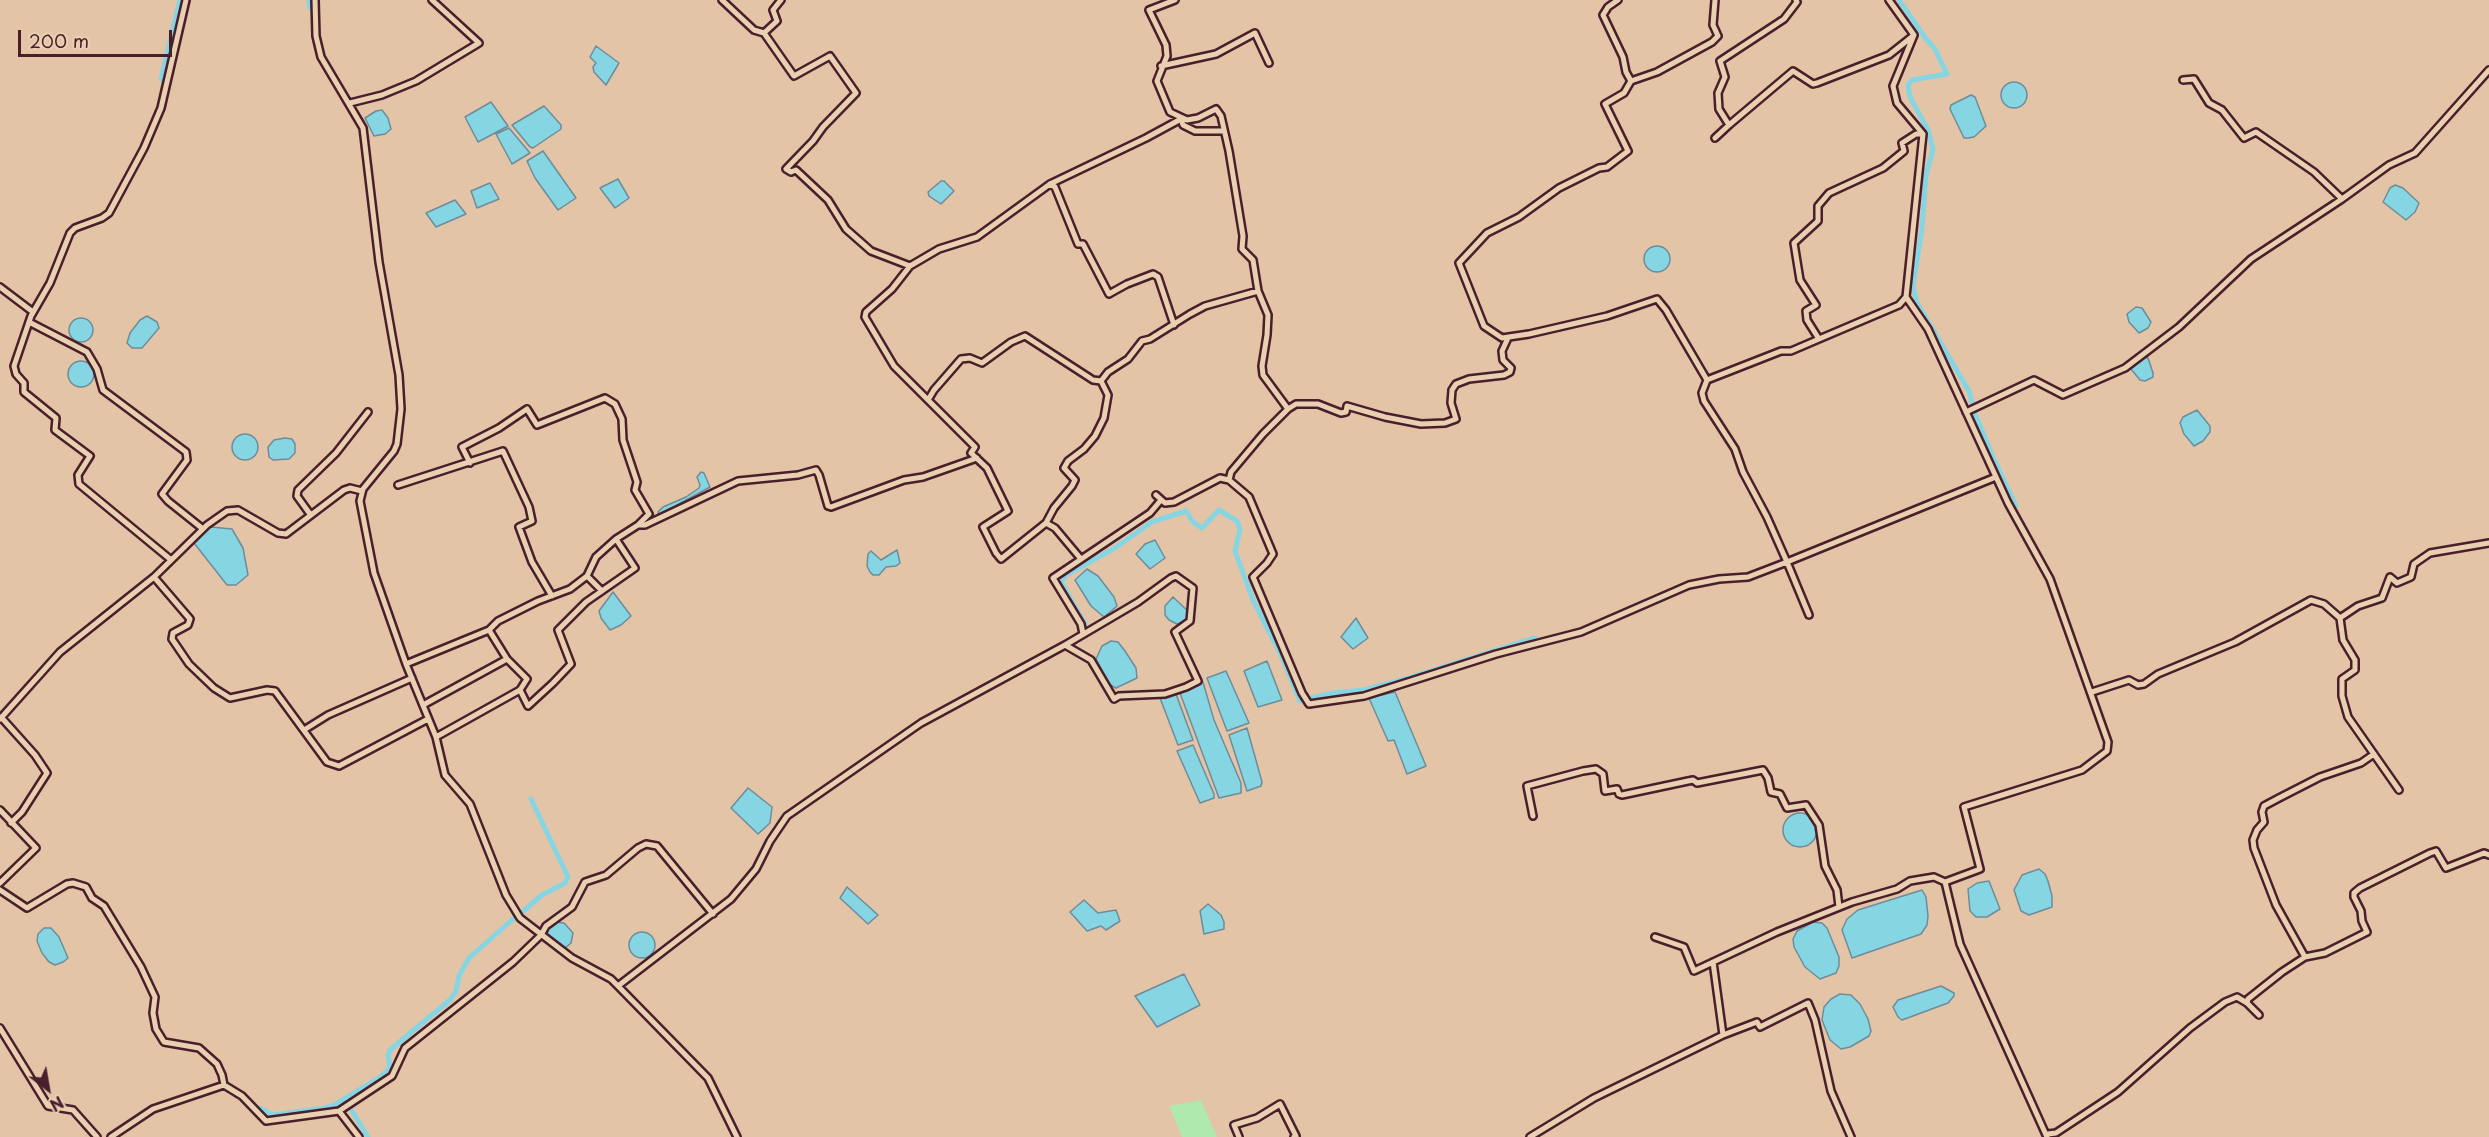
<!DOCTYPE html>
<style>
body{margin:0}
#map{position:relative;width:2489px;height:1137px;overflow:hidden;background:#e4c4a7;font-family:"Playpen Sans",sans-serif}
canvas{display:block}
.north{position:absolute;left:18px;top:1059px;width:60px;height:60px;-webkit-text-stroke:4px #e8d0b1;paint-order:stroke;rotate:149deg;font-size:16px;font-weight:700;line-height:24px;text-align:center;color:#4a1f2b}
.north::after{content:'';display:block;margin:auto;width:21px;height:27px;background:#4a1f2b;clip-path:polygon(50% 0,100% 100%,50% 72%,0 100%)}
.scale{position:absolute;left:18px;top:30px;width:154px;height:27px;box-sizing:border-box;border:3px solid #4a1f2b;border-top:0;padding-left:8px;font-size:18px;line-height:21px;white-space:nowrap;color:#4a1f2b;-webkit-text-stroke:4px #e8d0b1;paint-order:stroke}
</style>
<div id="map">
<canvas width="2489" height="1137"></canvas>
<div class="north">N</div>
<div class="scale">200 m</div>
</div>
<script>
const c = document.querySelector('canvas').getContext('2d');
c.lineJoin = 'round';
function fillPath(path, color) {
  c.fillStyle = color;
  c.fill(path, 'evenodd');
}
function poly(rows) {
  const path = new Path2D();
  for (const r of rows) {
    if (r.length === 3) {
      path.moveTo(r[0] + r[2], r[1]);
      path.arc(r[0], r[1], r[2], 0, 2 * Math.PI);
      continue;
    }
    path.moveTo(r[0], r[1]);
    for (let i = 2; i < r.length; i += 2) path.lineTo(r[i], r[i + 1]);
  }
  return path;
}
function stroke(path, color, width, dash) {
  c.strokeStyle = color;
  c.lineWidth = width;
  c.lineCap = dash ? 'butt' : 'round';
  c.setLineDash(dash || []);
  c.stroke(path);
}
const green = poly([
 [1201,1100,1217,1137,1182,1137,1169,1106]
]);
const water = poly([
 [596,46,619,63,606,85,594,72,593,67,596,63,590,57,596,46],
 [2014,95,13],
 [1971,95,1975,97,1986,126,1974,137,1968,138,1964,138,1950,109,1951,105,1971,95],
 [491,102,508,126,478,142,465,117,491,102],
 [544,106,561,125,561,129,533,148,530,147,512,125,544,106],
 [382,110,388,118,391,129,385,134,374,136,365,118,376,111,382,110],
 [509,128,530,153,512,164,496,134,509,128],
 [543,151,576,198,558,210,535,178,527,161,543,151],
 [618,179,629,198,615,208,600,188,618,179],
 [941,181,944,181,954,191,941,204,929,196,928,192,941,181],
 [490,183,499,199,477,208,471,191,490,183],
 [2395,185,2403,188,2419,203,2415,212,2406,220,2383,202,2390,188,2395,185],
 [455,200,466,214,436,227,426,213,455,200],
 [1657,259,13],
 [2136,307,2142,308,2151,322,2148,328,2139,333,2129,322,2127,314,2136,307],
 [147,316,157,322,159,328,142,348,132,348,127,343,130,333,140,320,147,316],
 [81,330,12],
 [2144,357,2148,358,2153,373,2153,377,2145,381,2140,380,2131,369,2144,357],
 [81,374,13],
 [2197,410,2210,426,2210,432,2203,441,2194,446,2184,434,2180,423,2183,417,2197,410],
 [245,447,13],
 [285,438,292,439,295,444,295,453,289,459,273,460,269,457,268,447,274,440,285,438],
 [701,472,704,473,710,487,659,515,658,512,663,507,686,497,699,488,700,485,697,477,701,472],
 [211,527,232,529,243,548,248,575,236,585,227,585,194,543,199,536,211,527],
 [1155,540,1165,558,1150,569,1136,554,1145,544,1155,540],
 [897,550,900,563,896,566,886,567,879,575,873,575,870,572,867,566,868,554,871,551,881,560,897,550],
 [1087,569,1098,576,1114,597,1117,606,1104,617,1091,606,1075,580,1087,569],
 [613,592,631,616,621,625,610,630,601,618,599,611,613,592],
 [1173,597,1189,612,1190,616,1186,621,1177,624,1169,620,1165,615,1165,606,1173,597],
 [1356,618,1368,638,1353,649,1341,637,1356,618],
 [1111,641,1118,642,1125,651,1136,668,1137,678,1116,688,1109,684,1096,659,1102,646,1111,641],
 [1267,661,1282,700,1258,707,1244,671,1267,661],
 [1226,671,1249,723,1227,731,1207,678,1226,671],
 [1203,682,1214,720,1241,783,1241,793,1219,798,1180,693,1203,682],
 [1395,692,1426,766,1407,774,1394,740,1388,741,1369,698,1395,692],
 [1176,694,1193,740,1178,745,1160,698,1176,694],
 [1247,728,1262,782,1261,786,1247,791,1229,735,1247,728],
 [1193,745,1214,794,1214,798,1200,803,1177,751,1193,745],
 [748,788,772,807,770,823,758,834,731,808,748,788],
 [1800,830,17],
 [2039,869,2045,874,2048,881,2052,896,2052,907,2029,915,2021,911,2014,890,2022,875,2039,869],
 [1989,881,2000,909,1987,917,1976,917,1970,911,1968,889,1977,883,1989,881],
 [847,887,878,915,868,924,840,898,847,887],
 [1922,890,1926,897,1928,916,1927,925,1921,934,1852,958,1842,930,1847,919,1858,910,1922,890],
 [1084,900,1098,913,1116,910,1120,921,1106,930,1101,926,1087,931,1070,912,1084,900],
 [1208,904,1221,915,1224,922,1224,929,1204,934,1200,911,1208,904],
 [556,922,564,923,573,933,571,943,565,948,546,934,549,926,556,922],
 [1813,922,1822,923,1827,928,1839,957,1839,966,1836,973,1820,979,1805,967,1794,947,1793,939,1797,931,1813,922],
 [44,928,51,928,59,937,68,958,63,962,55,965,49,962,42,953,37,941,38,934,44,928],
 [642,945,13],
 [1184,974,1200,1005,1157,1027,1135,996,1184,974],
 [1941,986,1954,993,1954,996,1948,1003,1902,1020,1898,1017,1893,1007,1898,1000,1941,986],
 [1840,994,1851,995,1860,1004,1868,1019,1871,1031,1869,1036,1850,1047,1841,1049,1830,1040,1822,1020,1824,1007,1831,999,1840,994]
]);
const canal = poly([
 [309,0,310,8],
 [1899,0,1926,39,1935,49,1947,74,1912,80,1908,85,1910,97,1928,130,1933,149,1926,175,1922,229,1913,286,1917,303,1969,391,1976,416,1993,457,2016,506],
 [161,79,180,0],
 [1085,624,1061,582,1066,575,1115,548,1152,522,1186,511,1193,522,1202,528,1219,510,1237,521,1240,529,1235,551,1253,600,1281,655,1300,701,1332,693,1364,690,1409,678,1535,638],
 [520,914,542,895,565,883,568,877,531,799],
 [260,1108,273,1115,325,1108,336,1104,379,1078,390,1068,388,1055,390,1050,451,999,456,991,459,976,469,958,513,919],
 [352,1111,368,1137]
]);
const minor = poly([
 [315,0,316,36,321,57,363,128,379,262,399,375,401,409,397,444,394,451,363,489,360,501,374,573,406,664,436,737,445,775,470,804,506,895,520,918,572,958,611,979,618,986,708,1078,737,1137],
 [722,0,754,30,764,33,794,76,830,56,856,93,823,127,813,141,786,169,791,172,796,170,828,200,846,229,871,251,910,266],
 [1175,0,1149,10,1166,45,1167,56,1157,81,1170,112,1187,120,1198,118,1216,109,1221,116,1229,151,1243,236,1242,249,1253,260,1258,291,1268,315,1267,335,1262,366,1263,375,1288,409],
 [1618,0,1608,7,1603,15,1623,57,1626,72,1631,81],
 [1889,0,1914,35,1893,86,1897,103,1923,134,1906,297,1928,329,2008,503,2050,579,2108,742,2107,751,2082,770,1964,807,1980,869,1945,882,1960,944,2047,1137],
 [764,33,777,21,773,10,781,0],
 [1161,66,1216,54,1255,33,1269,63],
 [2183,80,2194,79,2209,103,2222,110,2244,138,2256,132,2314,172,2342,199],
 [350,103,382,95,416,81,479,43,432,0],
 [1729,125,1793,71,1813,84,1817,83,1889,55,1913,36],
 [1223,131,1195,131,1183,125,1181,119,1146,138,1050,184,977,237,939,249,910,266,892,289,866,312,865,317,894,366,975,447,971,453,987,468,1008,511,983,527,996,553,1001,559,1046,523,1054,508,1072,486,1075,480,1064,468,1068,461,1084,449,1095,436,1104,418,1108,395,1101,381,1108,372,1128,359,1142,341,1150,339,1190,314,1205,306,1258,291],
 [1715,138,1729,125,1719,109,1718,93,1725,77,1720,61,1784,19,1797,2,1796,0],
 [1050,184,1055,187,1078,244,1083,244,1109,294,1127,284,1153,274,1158,277,1174,325],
 [0,287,33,312],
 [29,322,87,352,97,369,103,390,186,452,187,460,162,494,168,501,203,529],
 [1819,339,1807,320,1806,311,1816,305,1800,280,1794,243,1818,221,1818,206,1829,193,1883,168,1904,151,1902,143,1916,134,1923,134],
 [1707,380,1666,310,1657,299,1607,316,1529,334,1502,338,1484,326,1459,263,1487,233,1519,217,1559,188,1599,168,1607,167,1628,151,1605,104,1624,93,1631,81,1657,72,1712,42,1718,36,1713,25,1715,0],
 [928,400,934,390,961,359,970,358,982,363,1011,342,1025,336,1093,380,1101,381],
 [1966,412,2034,380,2063,395,2125,368,2179,327,2251,259,2342,199,2389,165,2415,153,2489,70],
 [470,463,462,447,499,428,527,409,537,425,605,398,615,404,622,419,623,440,637,482,635,490,649,514,638,525],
 [1229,480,1231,472,1263,434,1288,409,1296,404,1318,404,1341,413,1346,412,1347,406,1385,417,1421,424,1445,423,1456,419,1451,403,1452,390,1456,384,1469,379,1504,375,1510,372,1511,368,1503,360,1502,351,1508,338],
 [398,485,503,451,529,507,532,521,519,527,532,562,552,596],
 [1156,495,1165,503,1174,502,1220,478,1229,480,1249,497,1273,554,1267,563,1253,577,1302,693,1309,704,1364,696,1496,654,1581,632,1689,585,1719,579,1748,577,1787,562,1767,517,1743,472,1735,449,1704,401,1702,393,1707,380,1781,351,1791,351,1819,339,1899,305,1906,297],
 [310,514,297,496,298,490,336,453,368,412],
 [1046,523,1055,528,1081,559],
 [170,559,79,484,78,475,90,456,55,430,56,418,24,392,24,383,16,374,14,366,31,316,50,283,70,233,75,228,102,218,109,213,144,148,161,108,186,0],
 [587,576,602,591],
 [154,577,190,619,188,625,173,633,172,639,189,664,214,688,230,698,267,690,275,691,327,762,339,766,428,719],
 [1809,615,1787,562,1996,477],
 [1083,634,1081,624,1053,578,1150,513,1161,500],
 [406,664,489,630,498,621,538,601,570,589,587,576,596,557,616,539,638,525,645,525,738,481,798,475,816,470,819,475,828,506,831,507,904,480,923,477,977,458],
 [520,690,528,706,553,683,571,664,558,630,586,602,635,568,616,539],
 [2092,692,2129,680,2138,685,2144,684,2158,674,2235,642,2311,600,2324,604,2340,618],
 [423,705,507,659,489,630],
 [1,717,35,755,47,773,22,812,11,823],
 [0,719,60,652,154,577,207,525,227,511,238,510,278,533,286,534,344,490,350,488,362,491],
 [304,730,328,715,412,678],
 [436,737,520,690,527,679,507,659],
 [2399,790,2348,717,2342,696,2342,679,2355,670,2355,660,2343,640,2340,618,2358,606,2382,598,2390,577,2397,583,2411,577,2414,564,2430,553,2489,543],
 [0,810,36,848,0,883],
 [1533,816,1527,786,1583,771,1596,769,1603,774,1605,791,1617,789,1619,794,1622,795,1688,781,1693,780,1697,783,1763,770,1768,778,1771,792,1780,794,1787,808,1806,805,1819,825,1825,866,1837,890,1839,907],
 [0,890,27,908,67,884,73,883,86,887,92,898,104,906,141,967,155,997,153,1013,156,1029,164,1042,199,1048,217,1064,222,1075,224,1085],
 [1655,937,1684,947,1694,971,1777,932,1852,902,1897,889,1910,881,1934,877,1945,882],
 [2305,957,2276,905,2254,848,2253,840,2257,830,2264,822,2262,812,2264,806,2279,798,2320,777,2361,763,2374,754],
 [1713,962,1723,1035],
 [618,986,731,899,756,869,770,841,787,816,921,723,1065,645,1138,602,1171,578,1176,576,1193,588,1190,621,1175,632,1198,681,1186,687,1165,694,1119,696,1114,699,1091,660,1065,645],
 [2259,1015,2247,1003,2248,999,2282,972,2305,957,2325,953,2367,932,2362,921,2361,911,2354,897,2354,893,2360,888,2430,853,2436,851,2446,868,2484,853,2489,855],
 [0,1028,48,1106,73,1110,97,1137],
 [339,1111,392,1076,405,1048,513,962,541,935,546,926,572,907,585,882,606,875,638,848,646,844,657,846,713,914],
 [2048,1134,2056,1133,2118,1092,2190,1028,2225,1002,2237,997,2247,1003],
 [111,1137,153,1109,224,1085,242,1096,266,1121,339,1111,359,1137],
 [1239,1137,1234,1125,1257,1118,1280,1104,1296,1136,1294,1137],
 [1530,1137,1594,1098,1723,1035,1757,1022,1760,1027,1808,1003,1815,1020,1831,1091,1851,1137]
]);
fillPath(green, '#afe9ad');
fillPath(water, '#86d5e3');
stroke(water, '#6e8c99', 1.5);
stroke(canal, '#86d5e3', 5);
stroke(minor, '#4a1f2b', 10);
stroke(minor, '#e8d0b1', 5);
</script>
